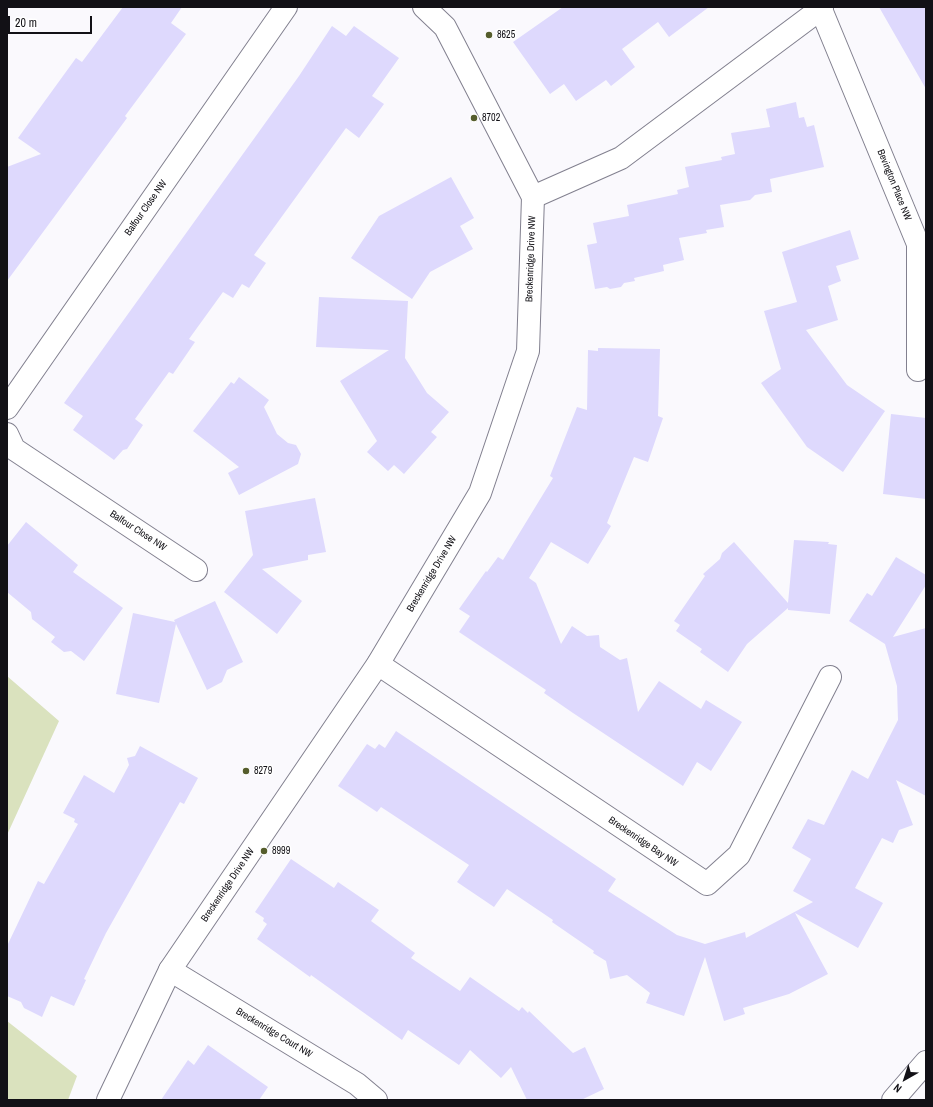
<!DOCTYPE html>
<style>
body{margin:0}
#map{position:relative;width:933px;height:1107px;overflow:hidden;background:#faf9fd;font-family:"Archivo Narrow",sans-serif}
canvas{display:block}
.frame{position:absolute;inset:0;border:8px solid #121116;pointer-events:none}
.north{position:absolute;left:885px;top:1059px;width:40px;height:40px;-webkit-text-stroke:3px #fff;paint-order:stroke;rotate:219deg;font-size:11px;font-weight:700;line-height:16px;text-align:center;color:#121116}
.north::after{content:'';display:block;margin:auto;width:14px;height:18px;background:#121116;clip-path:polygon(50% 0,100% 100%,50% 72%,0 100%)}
.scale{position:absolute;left:8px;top:16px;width:84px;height:18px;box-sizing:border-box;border:2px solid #121116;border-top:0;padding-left:5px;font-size:12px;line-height:14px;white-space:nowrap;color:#121116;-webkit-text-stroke:3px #fff;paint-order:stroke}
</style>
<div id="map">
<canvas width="933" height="1107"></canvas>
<div class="frame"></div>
<div class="north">N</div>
<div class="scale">20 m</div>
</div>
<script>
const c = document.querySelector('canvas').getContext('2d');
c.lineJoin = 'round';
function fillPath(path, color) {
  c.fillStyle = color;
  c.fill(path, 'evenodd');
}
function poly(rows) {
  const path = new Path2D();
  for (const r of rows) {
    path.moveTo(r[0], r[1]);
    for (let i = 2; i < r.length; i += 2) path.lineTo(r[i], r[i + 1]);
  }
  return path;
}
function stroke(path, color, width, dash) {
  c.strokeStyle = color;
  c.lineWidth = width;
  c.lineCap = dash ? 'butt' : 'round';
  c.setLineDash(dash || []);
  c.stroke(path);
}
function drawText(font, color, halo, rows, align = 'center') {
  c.font = font + ' "Archivo Narrow",sans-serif';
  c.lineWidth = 3;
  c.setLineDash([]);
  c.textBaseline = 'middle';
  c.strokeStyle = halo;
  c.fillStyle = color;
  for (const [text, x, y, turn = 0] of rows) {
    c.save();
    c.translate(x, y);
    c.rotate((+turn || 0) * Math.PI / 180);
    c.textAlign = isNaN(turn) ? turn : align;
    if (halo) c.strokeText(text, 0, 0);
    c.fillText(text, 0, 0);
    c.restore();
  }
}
const green = poly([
 [7,676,59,721,7,835],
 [7,1021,77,1076,68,1100,7,1100]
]);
const building = poly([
 [123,7,182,7,171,23,186,34,125,116,127,118,7,281,7,167,41,154,18,138,76,58,82,62],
 [563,7,709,7,669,37,658,22,622,49,635,67,611,86,606,80,576,101,564,84,550,94,513,42],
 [879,7,926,7,926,89],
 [332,26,346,36,354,26,399,58,372,96,384,104,359,138,346,128,254,255,266,263,249,288,242,284,233,298,223,292,189,339,195,342,173,374,169,372,135,419,143,425,127,449,123,450,114,460,73,430,83,416,64,403,299,76],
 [796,102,799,118,804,117,807,127,814,125,824,167,770,179,772,192,755,195,750,200,720,205,724,227,706,230,707,233,679,238,684,260,663,265,664,271,634,278,635,281,624,283,621,287,610,289,607,287,595,289,587,245,597,243,593,223,629,216,627,205,678,194,677,190,689,187,685,167,722,160,721,157,735,154,731,133,770,127,766,109],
 [451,177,474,218,460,226,473,249,430,272,412,299,351,258,379,216],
 [850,230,859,259,836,266,841,281,828,286,838,320,806,330,847,385,885,411,843,472,807,447,761,383,781,369,764,311,797,302,782,252],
 [319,297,408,301,405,358,427,393,449,412,431,432,437,437,404,474,394,465,388,471,367,452,377,441,340,381,389,350,316,347],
 [598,348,660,349,658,416,663,418,648,462,634,457,607,523,611,526,588,564,551,542,529,578,536,583,561,644,572,626,587,636,599,635,600,647,620,660,627,658,638,712,659,681,701,709,706,700,742,722,711,771,697,762,683,786,573,713,544,693,546,690,459,632,470,616,459,609,486,571,487,572,498,557,503,560,553,478,550,476,577,407,587,410,588,350,598,351],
 [239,377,269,400,264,407,277,434,288,443,296,445,301,454,298,464,239,495,228,473,239,467,193,431,231,382,234,384],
 [891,414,926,418,926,499,883,494],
 [315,498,326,552,308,555,308,560,262,569,302,601,277,634,224,592,253,555,245,511],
 [26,522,78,565,73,572,123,608,84,661,71,651,64,652,51,642,55,637,32,619,31,612,7,592,7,546],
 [794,540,829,542,828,544,837,545,830,614,788,610,788,608,747,644,728,672,700,652,702,649,676,631,680,625,674,621,705,576,703,574,720,559,722,553,734,542,788,603],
 [896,557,926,575,926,585,893,637,926,628,926,796,896,780,913,825,899,830,893,843,882,838,855,888,883,903,858,948,795,913,828,974,789,994,743,1008,745,1014,724,1021,705,957,684,1016,646,1003,650,993,627,975,610,979,606,961,593,953,594,951,552,922,553,920,507,889,494,907,457,882,469,865,381,807,377,812,338,786,367,744,375,749,379,744,385,748,396,731,616,879,608,891,677,935,705,944,745,932,746,938,813,902,793,891,811,859,792,848,808,819,824,825,852,770,868,779,898,720,897,686,885,644,849,621,867,593,872,596],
 [215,601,243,662,227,670,222,682,207,690,176,624,159,703,116,694,133,613,175,622,174,620],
 [140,746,198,778,184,804,180,802,106,933,84,979,86,980,74,1006,51,996,42,1017,24,1008,21,1002,7,996,7,946,38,881,44,884,78,824,74,822,75,819,63,813,84,775,114,793,129,765,127,758,135,756],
 [291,859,334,888,338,882,379,910,371,921,415,953,411,958,460,991,470,977,519,1011,522,1007,528,1013,529,1011,573,1053,585,1047,604,1089,581,1100,527,1100,511,1067,501,1078,470,1050,459,1065,408,1030,402,1040,311,975,310,977,257,939,267,924,263,921,264,918,255,912],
 [208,1045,268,1087,259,1100,161,1100,188,1060,194,1065]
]);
const minor = poly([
 [820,7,918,244,918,370],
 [533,197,621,158,822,8],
 [7,408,286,7],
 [7,434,14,449,196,570],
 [378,664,707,884,739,855,830,677],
 [170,970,357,1084,376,1100]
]);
const tertiary = poly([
 [108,1100,170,970,378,664,480,493,528,351,533,197,445,27,424,7]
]);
const secondary = poly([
 [893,1100,926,1062]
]);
const markers = [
 [489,35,4,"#555d2c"],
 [474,118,4,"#555d2c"],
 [246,771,4,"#555d2c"],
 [264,851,4,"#555d2c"]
];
const poiNames = [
 ["8625",497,35],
 ["8702",482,118],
 ["8279",254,771],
 ["8999",272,851]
];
const streetNames = [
 ["Bevington Place NW",894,185,68],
 ["Balfour Close NW",146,208,-55],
 ["Breckenridge Drive NW",531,259,-88],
 ["Balfour Close NW",138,531,33],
 ["Breckenridge Drive NW",432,574,-59],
 ["Breckenridge Bay NW",643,842,34],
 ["Breckenridge Drive NW",228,885,-56],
 ["Breckenridge Court NW",274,1033,31]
];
fillPath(green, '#dae2be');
fillPath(building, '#ded9fd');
stroke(minor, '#82808f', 24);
stroke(tertiary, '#82808f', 24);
stroke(secondary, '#82808f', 24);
stroke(minor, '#fff', 22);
stroke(tertiary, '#fff', 22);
stroke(secondary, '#fff', 22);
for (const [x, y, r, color] of markers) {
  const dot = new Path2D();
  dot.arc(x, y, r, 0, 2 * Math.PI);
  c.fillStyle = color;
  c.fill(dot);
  stroke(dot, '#fff', 1.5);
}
drawText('10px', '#121116', '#fff', poiNames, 'left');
drawText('10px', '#121116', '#fff', streetNames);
</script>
